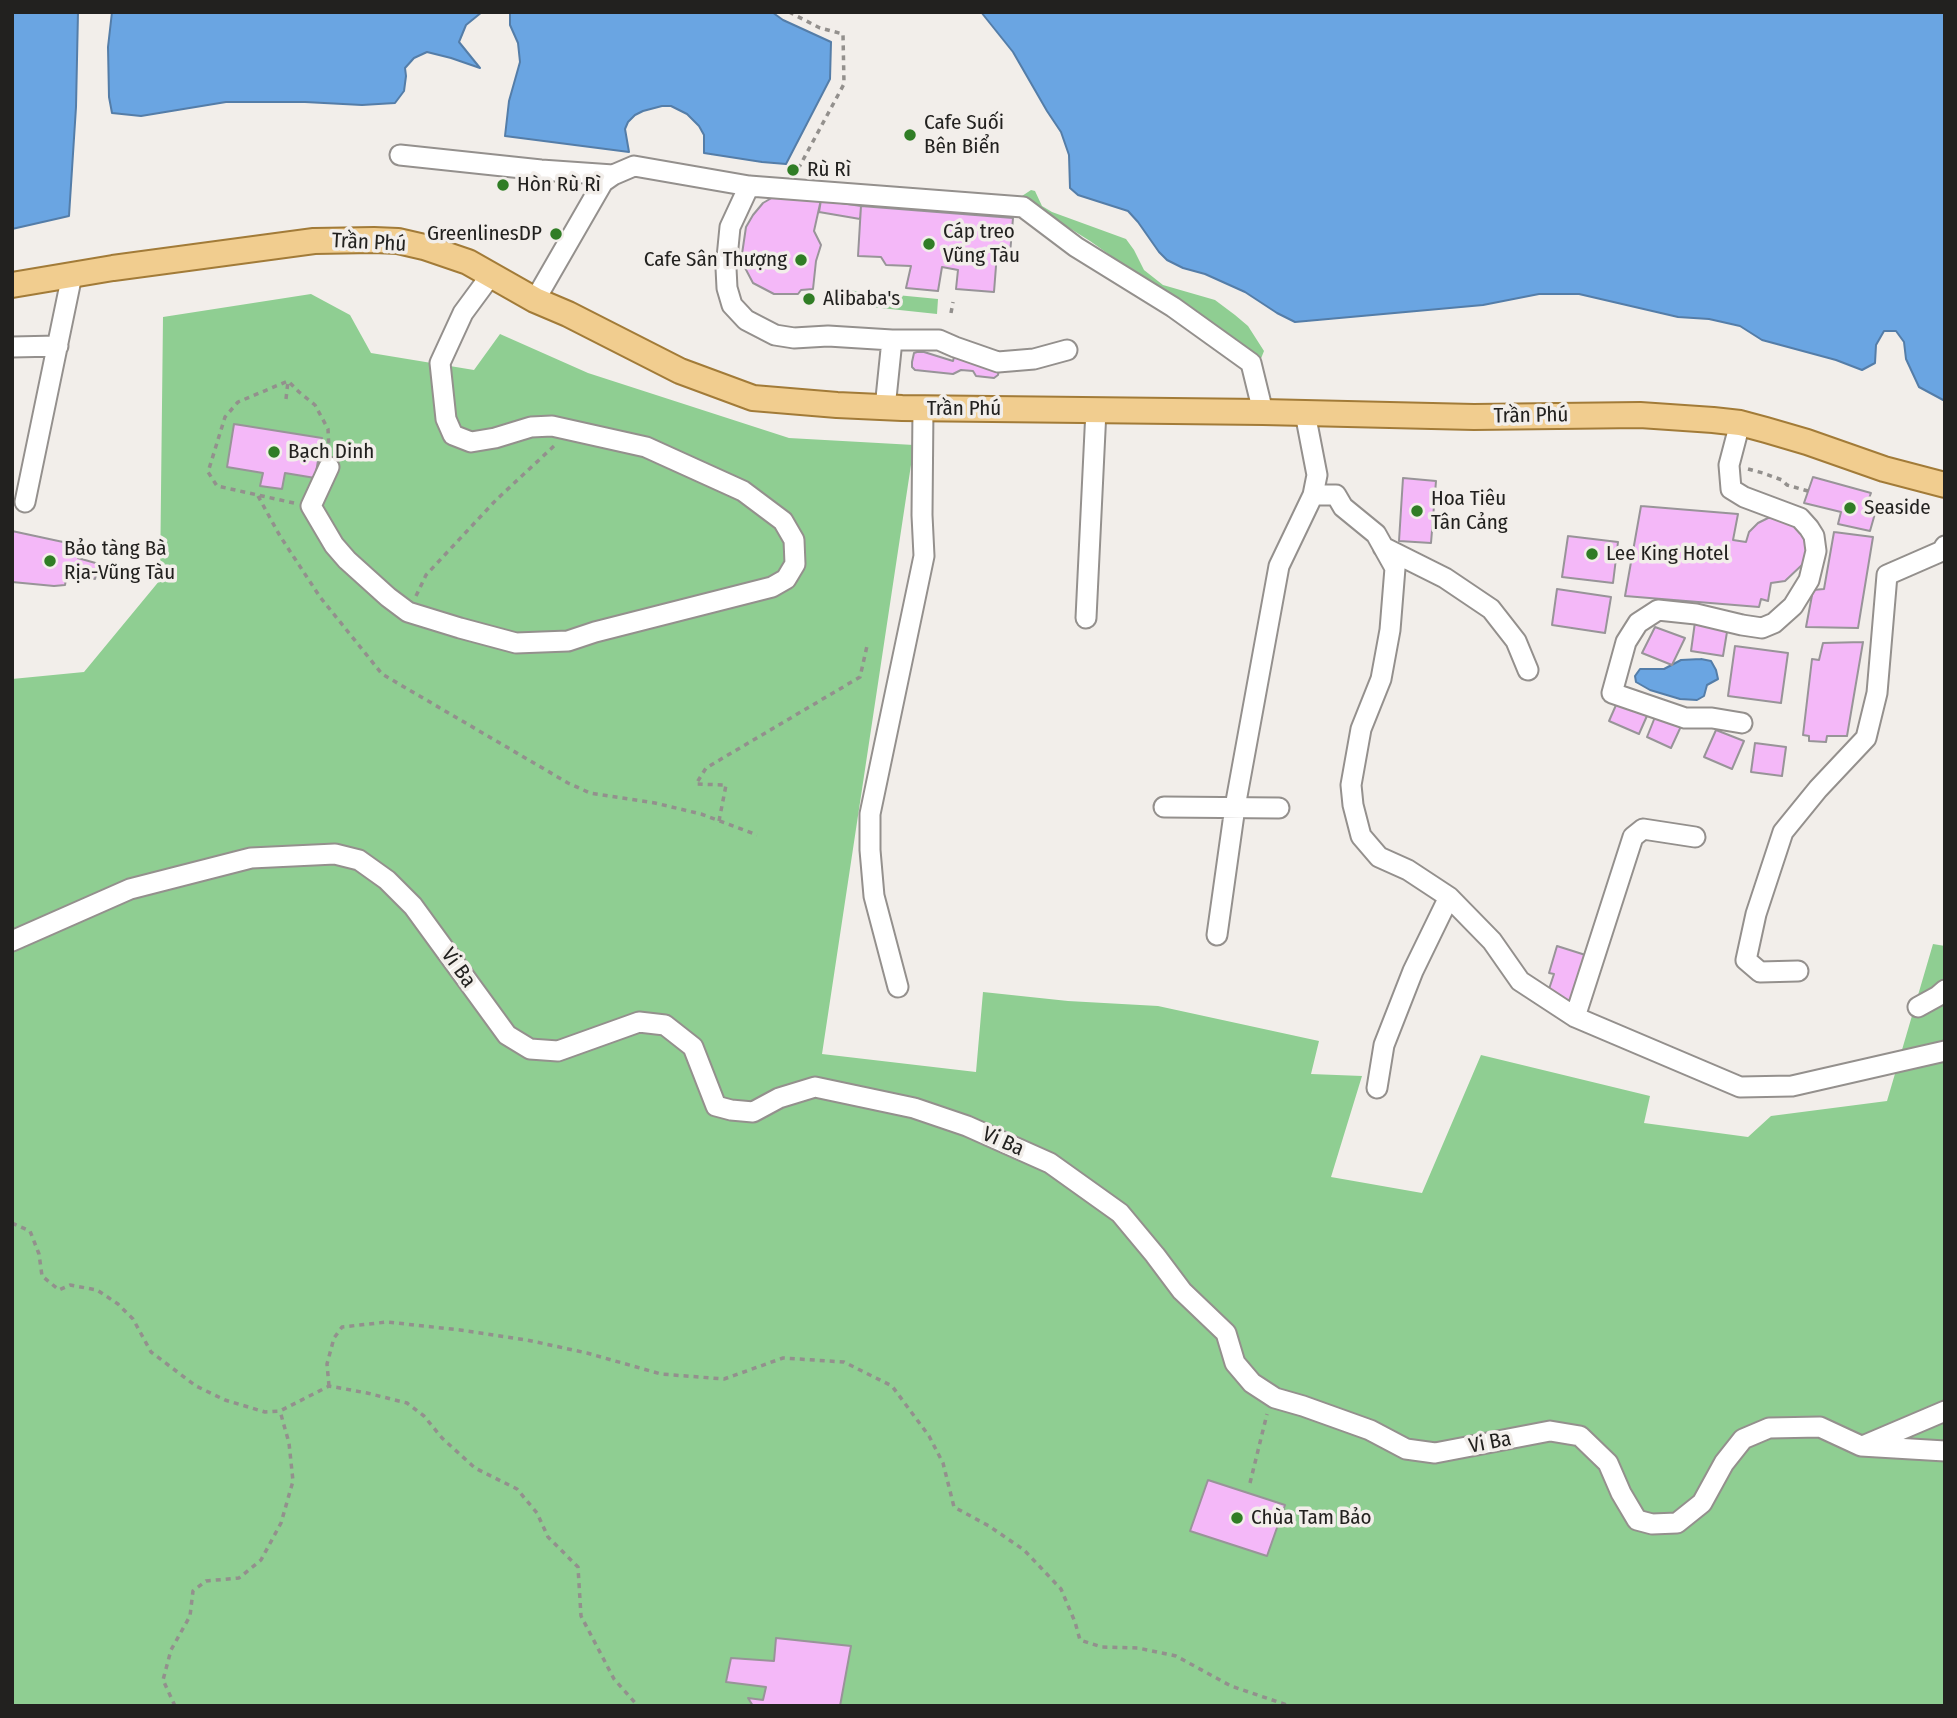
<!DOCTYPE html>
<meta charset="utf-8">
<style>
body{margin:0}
#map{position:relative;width:1957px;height:1718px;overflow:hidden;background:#f2eeea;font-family:"Fira Sans Condensed",sans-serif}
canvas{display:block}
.frame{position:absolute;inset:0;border:14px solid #22211f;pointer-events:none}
</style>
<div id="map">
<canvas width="1957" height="1718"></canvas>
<div class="frame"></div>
</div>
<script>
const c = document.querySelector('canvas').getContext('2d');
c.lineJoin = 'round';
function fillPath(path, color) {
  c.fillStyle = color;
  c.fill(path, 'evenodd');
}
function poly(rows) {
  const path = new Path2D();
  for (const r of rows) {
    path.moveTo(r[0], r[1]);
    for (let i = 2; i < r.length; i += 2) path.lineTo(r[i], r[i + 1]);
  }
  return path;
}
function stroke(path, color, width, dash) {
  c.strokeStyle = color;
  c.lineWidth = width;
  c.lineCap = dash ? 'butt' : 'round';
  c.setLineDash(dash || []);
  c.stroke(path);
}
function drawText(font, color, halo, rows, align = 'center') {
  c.font = font + ' "Fira Sans Condensed",sans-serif';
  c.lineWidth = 7;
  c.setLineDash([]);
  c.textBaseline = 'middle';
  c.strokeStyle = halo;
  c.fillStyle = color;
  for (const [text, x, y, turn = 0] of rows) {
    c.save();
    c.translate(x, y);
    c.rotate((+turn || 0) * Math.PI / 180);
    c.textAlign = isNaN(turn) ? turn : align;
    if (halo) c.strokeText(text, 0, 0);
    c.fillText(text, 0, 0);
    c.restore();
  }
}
const green = poly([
 [1031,190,1035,191,1042,206,1052,212,1126,239,1134,250,1144,270,1163,285,1215,300,1235,315,1248,326,1264,351,1260,361,1090,241,1031,204,1022,196],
 [845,290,938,299,937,314,843,304],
 [311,294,350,315,371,353,474,370,500,334,588,373,789,438,914,445,822,1054,976,1072,983,992,1068,1001,1158,1006,1319,1041,1311,1074,1362,1076,1331,1177,1422,1193,1481,1055,1650,1096,1644,1123,1748,1137,1771,1116,1887,1101,1933,944,1945,946,1945,1706,12,1706,12,679,84,672,160,580,163,317]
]);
const water = poly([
 [12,12,78,12,76,107,69,216,12,229,12,12],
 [112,12,482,12,466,25,459,42,480,68,451,58,427,52,414,58,405,68,406,76,404,91,395,103,362,105,305,102,226,102,141,116,112,113,109,97,108,47,112,12],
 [510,12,772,12,783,20,831,42,830,79,786,164,762,162,704,153,704,135,699,126,687,114,671,106,662,106,643,111,635,115,628,122,625,129,629,152,505,136,509,101,520,62,518,43,510,25,510,12],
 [981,12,1945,12,1945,401,1919,387,1906,359,1904,342,1896,331,1884,331,1876,345,1875,363,1862,370,1836,360,1762,340,1740,326,1709,319,1678,317,1579,294,1539,294,1483,305,1295,322,1277,313,1245,292,1205,274,1183,268,1167,260,1159,252,1138,222,1128,211,1078,195,1070,188,1069,155,1061,132,1047,111,1013,52,981,12],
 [1701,659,1711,661,1716,670,1718,679,1707,685,1704,696,1697,700,1680,699,1650,690,1636,682,1635,676,1640,669,1664,669,1681,660,1701,659]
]);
const building = poly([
 [822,195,814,231,821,245,816,261,813,289,801,290,798,294,774,294,753,283,743,264,742,254,746,227,753,215,763,203,775,196,822,195],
 [821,200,861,206,860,219,819,212,821,200],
 [861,206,1013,218,1010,254,997,253,994,292,956,289,958,270,942,267,938,291,906,288,911,266,886,265,881,257,858,256,861,206],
 [917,352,924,352,953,361,954,357,964,358,999,368,998,375,994,378,976,376,973,371,961,370,953,374,915,370,912,367,912,362,914,353,917,352],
 [234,424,322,438,315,478,285,473,282,489,260,486,263,473,227,467,234,424],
 [1813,477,1871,493,1868,501,1878,503,1870,531,1838,524,1841,512,1804,503,1813,477],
 [1403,478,1436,481,1431,543,1399,541,1403,478],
 [1641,506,1738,514,1733,540,1746,542,1749,532,1758,523,1768,518,1779,518,1795,525,1802,533,1805,540,1806,551,1803,564,1785,581,1771,583,1768,601,1761,599,1759,607,1625,596,1641,506],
 [12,531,77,545,78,558,99,564,95,579,67,574,65,585,54,586,12,582,12,531],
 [1834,532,1873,537,1858,628,1806,627,1813,590,1824,589,1834,532],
 [1568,536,1618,542,1613,583,1562,577,1568,536],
 [1557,589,1611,597,1605,633,1552,625,1557,589],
 [1695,622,1728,626,1723,656,1691,651,1695,622],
 [1655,627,1685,638,1672,665,1642,653,1655,627],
 [1863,642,1847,736,1827,736,1826,742,1809,741,1809,736,1803,735,1812,659,1819,660,1823,643,1863,642],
 [1735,646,1788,653,1781,703,1728,696,1735,646],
 [1620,696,1650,709,1639,734,1609,721,1620,696],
 [1657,712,1683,722,1671,748,1647,737,1657,712],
 [1716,730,1744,741,1732,769,1704,757,1716,730],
 [1755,743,1786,747,1782,776,1751,772,1755,743],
 [1557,946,1595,958,1580,1005,1547,995,1554,974,1549,973,1557,946],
 [1208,1480,1285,1505,1267,1556,1190,1531,1208,1480],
 [776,1638,851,1646,840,1706,753,1706,748,1698,763,1700,766,1687,726,1682,731,1658,774,1661,776,1638]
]);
const path = poly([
 [789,12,820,28,843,34,844,84,797,171],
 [831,300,833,289],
 [951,313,953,302],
 [286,399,288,381],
 [1748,469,1763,473,1782,480,1787,485,1808,491],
 [258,496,280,536,320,597,382,674,568,783,590,793,655,803,701,814,757,835],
 [294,503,217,486,208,472,225,417,238,402,288,381,299,392,315,405,328,429,329,451],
 [416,596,426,575,496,500,554,446],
 [719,821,726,785,696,784,706,768,860,677,867,646],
 [12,1223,30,1231,39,1254,42,1276,59,1290,70,1285,97,1290,118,1304,133,1319,151,1352,196,1386,225,1400,265,1412,280,1411,329,1386,367,1393,407,1403,424,1416,442,1438,475,1468,517,1489,537,1513,548,1537,578,1567,581,1616,614,1679,638,1706],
 [329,1386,327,1364,334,1338,342,1327,387,1322,460,1330,527,1340,587,1353,661,1374,724,1379,783,1358,844,1362,892,1386,929,1436,943,1463,954,1507,989,1526,1024,1550,1061,1589,1075,1622,1080,1640,1102,1647,1138,1648,1176,1656,1231,1686,1290,1706],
 [1250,1483,1267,1414],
 [175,1706,163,1680,171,1650,190,1616,193,1591,206,1581,239,1578,261,1560,281,1523,293,1481,289,1443,280,1411]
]);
const minor = poly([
 [400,155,541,170,613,175],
 [749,186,730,227,726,268,727,288,732,305,746,320,775,335,794,338,828,336,892,340,939,340,955,347,998,362,1034,359,1067,350],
 [535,300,603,182,613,175,634,166,749,186,1023,207,1076,247,1173,307,1251,363,1263,412],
 [12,347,58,346],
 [885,408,892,340],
 [1305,413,1317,475,1313,495,1336,495,1343,507,1376,534,1395,568,1390,630,1381,679,1361,729,1351,785,1353,805,1361,836,1379,857,1408,870,1449,897,1492,941,1520,981,1575,1017,1740,1087,1792,1086,1945,1051],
 [1740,423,1729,465,1731,489,1744,497,1800,518,1809,528,1814,536,1816,551,1809,580,1793,606,1774,623,1762,628,1742,625,1696,614,1658,610,1638,623,1626,642,1612,693,1685,718,1712,718,1742,723],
 [329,467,311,506,334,545,347,560,388,597,408,612,460,628,516,643,568,641,595,632,772,587,786,579,795,564,794,540,783,521,743,491,646,447,552,426,531,427,495,438,471,442,453,435,446,419,440,363,463,313,491,275],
 [25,502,72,275],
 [1383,547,1445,578,1491,609,1516,641,1528,670],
 [1086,618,1096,410],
 [1164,807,1279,808],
 [1217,935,1235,807,1279,566,1313,495],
 [12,941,130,889,251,858,335,854,359,860,387,880,413,906,507,1035,530,1049,558,1051,639,1022,665,1025,693,1047,716,1106,731,1110,753,1112,779,1098,815,1087,914,1108,967,1126,1050,1163,1120,1213,1155,1255,1182,1291,1226,1333,1235,1363,1252,1383,1275,1398,1303,1406,1370,1430,1406,1449,1435,1453,1550,1431,1580,1436,1608,1463,1621,1493,1637,1520,1652,1524,1677,1523,1702,1503,1724,1463,1743,1439,1769,1428,1820,1427,1861,1446,1945,1451],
 [1798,971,1760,972,1746,960,1756,914,1783,832,1818,789,1866,738,1877,693,1887,575,1942,551,1945,546],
 [898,987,874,896,870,850,870,814,924,556,922,515,923,408],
 [1918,1007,1938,996,1945,990],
 [1575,1017,1633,837,1643,829,1695,837],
 [1377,1088,1384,1045,1413,971,1449,897],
 [1865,1445,1945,1411]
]);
const major = poly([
 [12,285,113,268,314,241,374,240,398,241,424,247,468,262,535,300,568,314,680,371,753,398,837,405,902,408,1263,412,1474,417,1640,415,1713,420,1740,423,1766,430,1807,442,1884,469,1945,485]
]);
const markers = [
 [910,135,7,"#307d25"],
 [793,170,7,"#307d25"],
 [503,185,7,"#307d25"],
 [556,234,7,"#307d25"],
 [929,244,7,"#307d25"],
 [801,260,7,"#307d25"],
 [809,299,7,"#307d25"],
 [274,452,7,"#307d25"],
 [1850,508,7,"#307d25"],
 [1417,511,7,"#307d25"],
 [1592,554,7,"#307d25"],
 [50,561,7,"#307d25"],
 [1237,1518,7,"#307d25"]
];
const poiNames = [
 ["Cafe Suối",924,123],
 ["Bên Biển",924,147],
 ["Rù Rì",807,170],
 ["Hòn Rù Rì",517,185],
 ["Cáp treo",943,232],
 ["Vũng Tàu",943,256],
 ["GreenlinesDP",542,234,"right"],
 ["Cafe Sân Thượng",787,260,"right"],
 ["Alibaba's",823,299],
 ["Bạch Dinh",288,452],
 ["Hoa Tiêu",1431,499],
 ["Tân Cảng",1431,523],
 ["Seaside",1864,508],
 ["Bảo tàng Bà",64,549],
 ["Rịa-Vũng Tàu",64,573],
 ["Lee King Hotel",1606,554],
 ["Chùa Tam Bảo",1251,1518]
];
const streetNames = [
 ["Trần Phú",369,243,3],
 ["Trần Phú",964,409],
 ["Trần Phú",1531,416,-1],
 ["Vi Ba",458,968,54],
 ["Vi Ba",1003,1142,24],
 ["Vi Ba",1490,1443,-11]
];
fillPath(green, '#8fce92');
fillPath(water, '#6aa5e2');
stroke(water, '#547da8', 2);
fillPath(building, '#f4b8f8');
stroke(building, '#989498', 2);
stroke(minor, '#94908d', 23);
stroke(major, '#a27b38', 28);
stroke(path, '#93908d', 3.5, [5, 5]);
stroke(minor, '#fff', 19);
stroke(major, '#f1cd8f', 24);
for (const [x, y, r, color] of markers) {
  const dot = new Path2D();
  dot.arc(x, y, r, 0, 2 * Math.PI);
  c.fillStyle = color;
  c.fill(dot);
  stroke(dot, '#f2eeea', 2.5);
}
drawText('21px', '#22211f', '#f2eeea', poiNames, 'left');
drawText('21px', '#22211f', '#f2eeea', streetNames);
</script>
